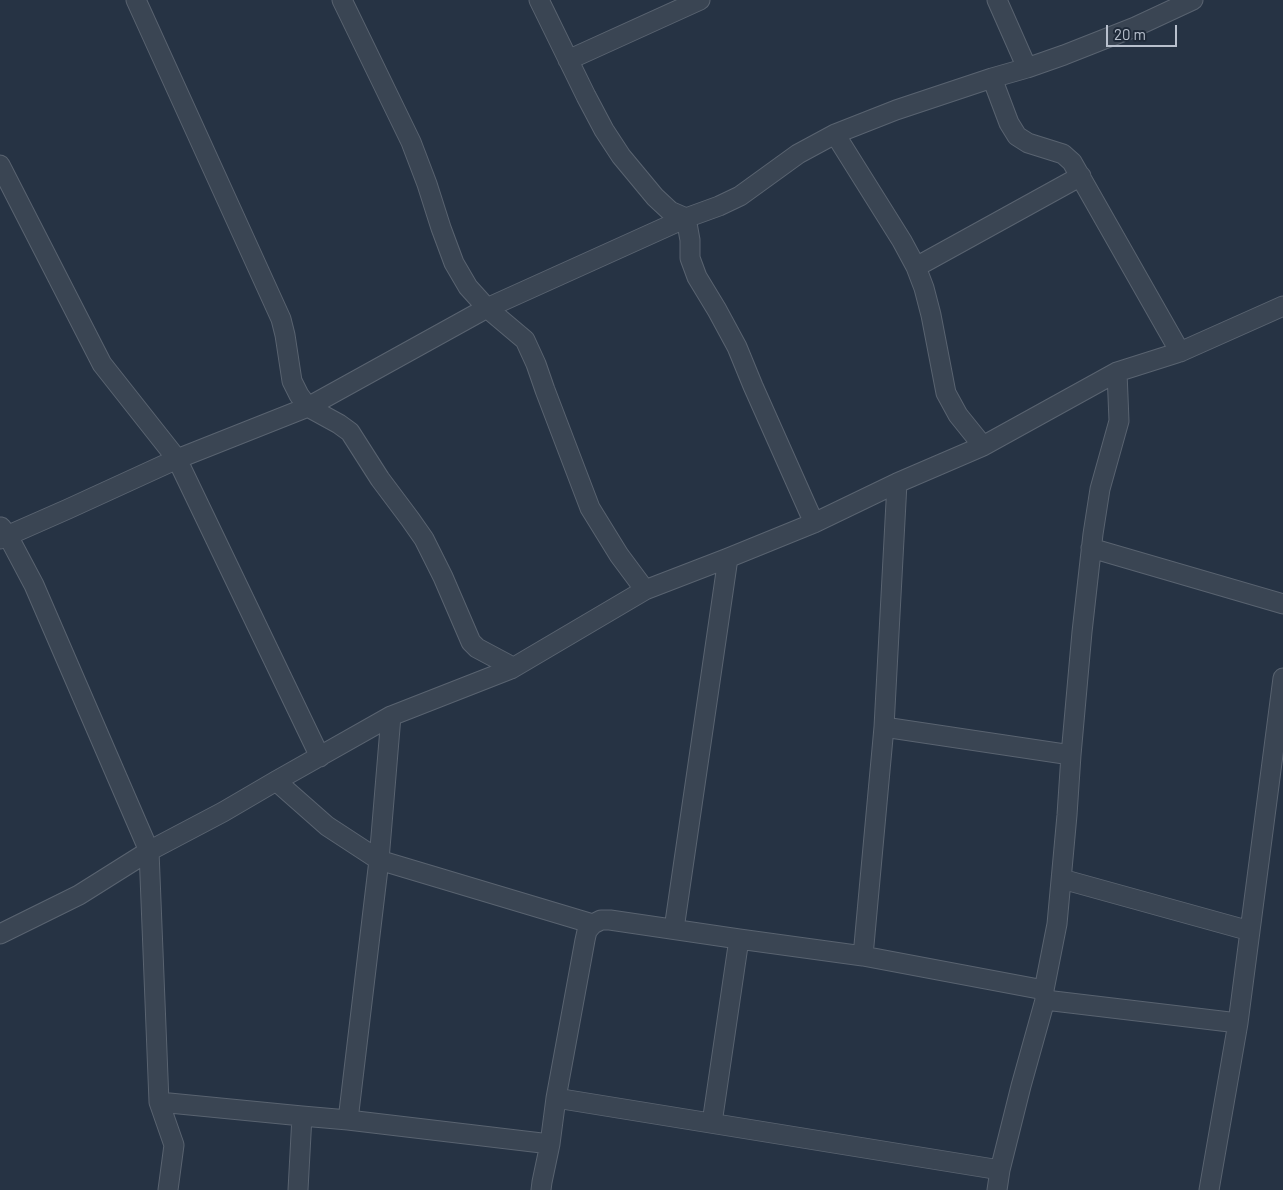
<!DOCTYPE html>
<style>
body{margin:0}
#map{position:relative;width:1283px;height:1190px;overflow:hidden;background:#263344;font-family:Barlow,sans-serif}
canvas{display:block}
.scale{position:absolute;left:1106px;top:25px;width:71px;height:22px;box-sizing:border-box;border:2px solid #b8c0cd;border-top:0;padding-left:6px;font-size:15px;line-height:18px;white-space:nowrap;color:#b8c0cd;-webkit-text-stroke:4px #1f2a39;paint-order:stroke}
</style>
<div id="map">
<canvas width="1283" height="1190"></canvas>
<div class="scale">20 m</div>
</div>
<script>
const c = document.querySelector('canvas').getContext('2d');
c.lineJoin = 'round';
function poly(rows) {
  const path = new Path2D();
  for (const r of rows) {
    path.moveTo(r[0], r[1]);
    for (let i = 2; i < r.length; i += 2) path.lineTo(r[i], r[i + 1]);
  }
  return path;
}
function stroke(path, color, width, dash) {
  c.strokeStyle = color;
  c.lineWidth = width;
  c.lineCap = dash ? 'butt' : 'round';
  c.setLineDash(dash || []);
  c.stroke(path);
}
const minor = poly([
 [136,0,281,319,285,335,292,381,299,395,308,407,339,424,350,432,380,479,410,519,424,539,443,577,471,642,477,648,507,664,511,669],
 [342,0,411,142,427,184,441,228,454,263,468,287,487,308,525,340,536,364,545,390,590,508,619,555,645,590],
 [539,0,586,96,604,130,621,156,655,197,670,211,686,218,690,240,690,258,697,277,717,310,737,347,753,386,814,523],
 [997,0,1027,68],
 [568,60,700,0],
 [992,78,1009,123,1017,136,1028,143,1063,154,1072,162,1180,352],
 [835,134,902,241,916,267,924,288,931,315,946,393,958,415,983,446],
 [0,165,102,364,177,459,320,757],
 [916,267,1081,176],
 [1,527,8,536,34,585,149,851,159,1102,174,1145,168,1190],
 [0,539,68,509,177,459,308,407,487,308,686,218,719,206,740,196,798,154,835,134,896,110,992,78,1027,68,1064,55,1135,27,1193,0],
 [1091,548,1283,604],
 [884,727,1071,755],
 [276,781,327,826,379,860,593,924],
 [1062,879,1250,931],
 [674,929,728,558],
 [0,934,79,895,149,851,223,812,276,781,391,716,511,669,645,590,728,558,814,523,897,483,983,446,1117,372,1180,352,1283,306],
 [863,956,884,727,897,483],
 [1045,1000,1238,1023],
 [556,1098,1000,1170],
 [159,1102,302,1116,348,1120,550,1144],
 [348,1120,379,860,391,716],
 [712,1123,739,939],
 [298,1190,302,1116],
 [541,1190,542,1182,550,1144,556,1098,585,940,587,931,593,924,601,920,610,920,739,939,863,956,1044,990],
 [997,1190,1000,1170,1021,1086,1045,1000,1044,990,1057,924,1067,815,1071,755,1082,632,1093,534,1100,489,1119,421,1117,372],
 [1209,1190,1238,1023,1283,678]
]);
stroke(minor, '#596370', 21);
stroke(minor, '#3a4553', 19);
</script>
